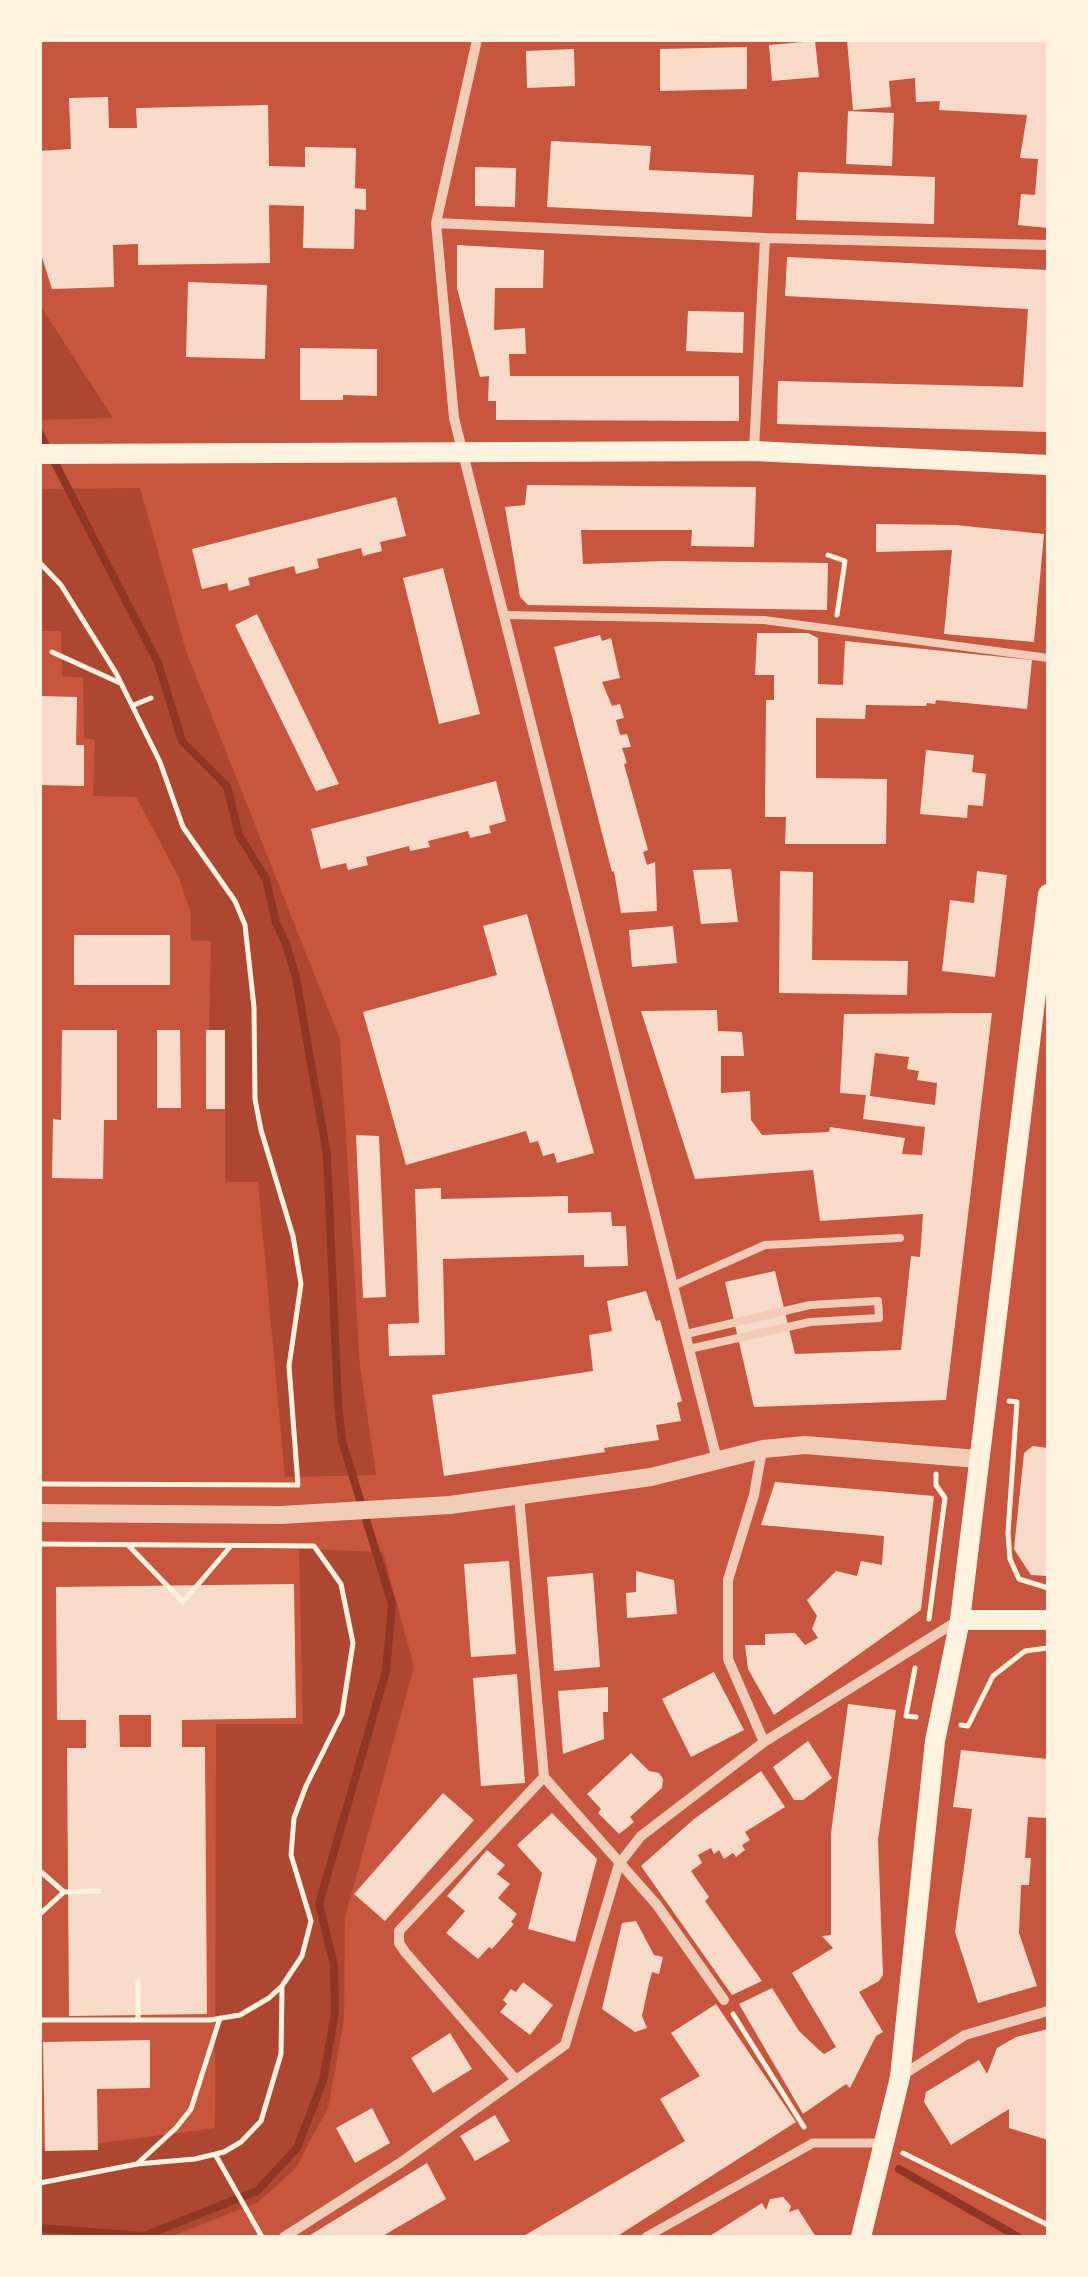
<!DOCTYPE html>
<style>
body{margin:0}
#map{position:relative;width:1088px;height:2277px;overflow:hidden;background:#c8553d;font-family:"Noto Serif",serif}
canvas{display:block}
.frame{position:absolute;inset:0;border:42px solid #fff3e0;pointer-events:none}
</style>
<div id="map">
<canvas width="1088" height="2277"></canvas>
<div class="frame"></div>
</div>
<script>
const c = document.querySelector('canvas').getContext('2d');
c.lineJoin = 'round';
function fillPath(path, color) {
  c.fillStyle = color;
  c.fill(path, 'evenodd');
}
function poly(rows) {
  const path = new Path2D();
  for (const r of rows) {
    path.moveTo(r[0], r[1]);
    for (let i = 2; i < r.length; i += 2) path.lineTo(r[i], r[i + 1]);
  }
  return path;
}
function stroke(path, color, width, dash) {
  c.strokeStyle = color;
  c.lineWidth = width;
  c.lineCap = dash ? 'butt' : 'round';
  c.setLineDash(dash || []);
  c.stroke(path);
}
const green = poly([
 [40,305,113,418,40,420],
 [140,488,186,651,340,1039,360,1366,376,1475,285,1477,258,1182,225,1182,225,1031,209,1030,211,941,191,940,191,913,178,876,136,797,93,796,95,740,84,738,83,678,62,676,61,631,40,631,40,489],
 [299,1549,383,1552,414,1667,345,1917,344,2020,328,2108,295,2169,257,2203,169,2237,40,2237,40,2151,215,2128,216,1724,303,1724]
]);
const stream = poly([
 [40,434,158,663,182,741,227,786,239,835,266,879,276,923,286,944,296,978,327,1155,338,1404,342,1441,392,1604,386,1671,319,1904,334,1965,335,2012,323,2081,297,2148,257,2191,144,2236,40,2228],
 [899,2169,1018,2237]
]);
const building = poly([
 [847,40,1048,40,1048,228,1018,225,1021,194,1035,195,1038,159,1020,158,1027,115,939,110,940,101,916,102,915,78,889,81,891,107,853,110],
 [815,41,819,77,772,81,769,45],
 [747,47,747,89,660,91,660,49],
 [574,49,575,86,527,88,526,51],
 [108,97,109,128,137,128,136,108,268,105,269,166,305,167,305,147,356,148,355,188,366,189,366,210,355,209,354,249,303,248,304,206,269,205,270,263,138,265,138,244,113,245,114,287,52,289,40,251,40,151,71,149,69,98],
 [848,111,894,113,892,166,846,164],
 [551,141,651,146,649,170,754,175,752,217,547,207],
 [475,167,516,168,515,207,475,206],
 [798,172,935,177,934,224,796,220],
 [457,245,544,250,543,288,495,288,494,330,525,328,526,354,509,354,510,376,739,376,739,421,496,420,496,401,488,401,489,376,480,377,457,288],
 [787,257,1048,270,1048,432,777,424,778,381,1023,387,1028,309,785,296],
 [188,282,267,285,265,359,186,357],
 [688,311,744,312,743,353,686,351],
 [300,348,377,349,377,396,343,395,343,400,300,400],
 [527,485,756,487,754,547,691,546,692,530,581,530,583,564,663,561,828,563,827,610,528,605,520,597,505,507,525,505],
 [396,497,406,536,380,542,382,551,363,556,361,548,317,559,319,568,296,574,294,566,248,578,250,585,229,591,227,583,202,589,192,549],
 [876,524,955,525,1044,534,1034,642,944,634,952,550,876,552],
 [443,568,480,714,439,724,403,578],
 [257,614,339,784,316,791,235,625],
 [757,633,808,633,818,638,818,684,843,685,845,641,1032,660,1027,709,936,700,935,704,927,703,926,706,866,705,865,719,816,718,816,778,887,779,886,844,785,844,786,817,765,817,766,700,774,700,774,675,755,675],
 [600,635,602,641,611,638,620,678,602,682,612,706,620,704,624,718,616,720,620,735,627,734,631,747,622,748,627,763,624,764,648,850,643,852,647,865,655,862,657,911,621,913,614,871,612,872,554,647],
 [40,696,77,697,76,745,84,745,84,786,40,785],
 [926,750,974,755,972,772,986,774,983,806,968,805,967,818,920,814],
 [496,781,506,821,489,826,491,833,470,838,468,831,428,841,430,847,410,851,409,846,366,857,368,865,348,870,346,863,321,869,311,829],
 [731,869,738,922,701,924,693,870],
 [780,871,813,872,812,960,908,961,907,995,779,993],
 [977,871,1007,875,995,977,942,971,950,900,974,903],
 [527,914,594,1153,557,1163,554,1153,543,1156,538,1141,530,1143,526,1131,406,1165,363,1012,497,975,483,926],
 [673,926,677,963,632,967,629,930],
 [74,935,170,935,170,985,74,985],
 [717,1010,718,1031,742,1032,744,1056,721,1056,721,1093,750,1091,751,1120,762,1135,829,1132,830,1127,905,1138,902,1154,922,1155,925,1127,863,1119,866,1095,840,1093,844,1014,992,1013,946,1400,754,1407,725,1282,775,1271,795,1354,901,1350,911,1256,920,1257,923,1214,820,1221,813,1170,695,1179,641,1011],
 [875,1053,909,1057,907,1069,919,1071,917,1080,937,1083,935,1105,870,1096],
 [62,1030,117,1030,117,1120,104,1120,103,1179,52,1178,53,1119,61,1120],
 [157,1030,180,1030,181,1108,157,1108],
 [206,1030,225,1030,225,1109,206,1109],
 [356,1135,379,1136,386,1297,363,1298],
 [441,1188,441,1199,568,1196,568,1213,611,1212,612,1226,626,1226,628,1266,584,1267,584,1255,443,1259,445,1355,389,1356,388,1324,419,1323,415,1189],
 [646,1291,656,1321,660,1320,682,1401,677,1403,681,1421,656,1425,659,1440,604,1448,605,1452,444,1476,432,1395,593,1371,589,1335,612,1331,607,1301],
 [1033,1446,1048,1448,1048,1576,1031,1575,1014,1549,1024,1453],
 [775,1482,934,1496,921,1610,774,1715,748,1669,745,1645,765,1645,765,1634,795,1633,805,1645,818,1638,812,1629,817,1616,807,1600,836,1571,857,1576,861,1561,882,1565,884,1536,761,1525],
 [509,1561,516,1654,471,1657,464,1564],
 [636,1571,674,1580,677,1614,627,1618,626,1593,636,1592],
 [593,1573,600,1667,554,1671,547,1577],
 [294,1584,296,1718,182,1720,182,1747,205,1747,207,2014,69,2016,67,1748,86,1748,86,1720,57,1720,56,1587],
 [119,1715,151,1715,151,1747,120,1747],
 [714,1672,744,1730,691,1757,662,1699],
 [517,1674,525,1783,481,1786,473,1678],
 [608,1687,608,1712,603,1712,604,1739,563,1754,558,1691],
 [848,1704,896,1710,878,1840,883,1975,879,1981,859,1992,883,2032,876,2036,850,2088,846,2084,803,2114,739,2004,772,1988,799,2031,818,2049,824,2054,836,2047,792,1973,833,1948,822,1936,831,1935,831,1833],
 [808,1741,832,1778,803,1800,794,1800,773,1767],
 [961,1750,1048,1759,1048,1818,1028,1817,1025,1858,1031,1858,1029,1885,1021,1885,1019,1933,1037,1986,978,2003,955,1932,972,1809,953,1807],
 [631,1753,649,1771,659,1773,663,1779,662,1788,630,1817,634,1822,619,1834,598,1813,601,1809,587,1794],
 [761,1771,785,1807,745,1832,750,1840,742,1845,745,1850,736,1857,733,1853,724,1859,719,1850,714,1854,711,1848,698,1855,702,1863,691,1871,709,1897,705,1901,762,1981,732,1995,641,1866,694,1819],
 [443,1793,474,1820,385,1921,354,1894],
 [552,1813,597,1859,575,1942,528,1929,542,1873,517,1845],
 [487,1850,505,1865,497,1874,510,1884,498,1898,517,1914,511,1922,514,1924,492,1949,489,1947,478,1959,446,1933,465,1911,447,1896],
 [636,1921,654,1955,663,1957,659,1974,652,1972,649,1983,642,2016,647,2028,635,2032,602,2009,622,1923],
 [523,1982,553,2005,530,2035,500,2012,507,2004,503,2000,511,1989,516,1992],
 [716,2004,796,2122,616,2237,522,2237,685,2141,660,2099,700,2076,671,2033],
 [1048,2029,1048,2140,1009,2128,1009,2109,951,2145,924,2102,926,2092,979,2060,987,2074,997,2048,1016,2037],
 [450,2033,472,2069,433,2093,411,2058],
 [150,2040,150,2088,97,2089,98,2150,45,2151,43,2042],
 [372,2108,390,2143,355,2163,336,2128],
 [495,2115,510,2141,475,2161,460,2136],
 [427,2163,446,2199,381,2237,307,2237],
 [783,2197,791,2206,789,2212,798,2209,816,2237,708,2237,762,2203,766,2210,770,2199]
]);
const path = poly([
 [828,555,845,561,837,615],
 [40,563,61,585,116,673,160,762,183,827,235,901,245,925,254,1007,255,1099,261,1130,293,1236,301,1284,289,1366,298,1485,40,1484],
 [52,652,120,683],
 [134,705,151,698],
 [1009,1401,1017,1402,1008,1533,1010,1559,1019,1579,1048,1588],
 [40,1544,314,1546,341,1584,353,1643,342,1714,306,1786,294,1818,291,1855,311,1921,302,1956,282,1986,269,1998,240,2015,210,2020,40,2020],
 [128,1545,183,1602,230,1547],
 [929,1619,945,1498,936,1485,936,1474],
 [915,1668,906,1716,916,1717],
 [961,1725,968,1726,993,1676,1025,1651,1048,1648],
 [40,1871,64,1892,40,1914],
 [64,1892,99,1891],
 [138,1982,138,2020],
 [733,2014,804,2127],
 [903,2153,1048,2225],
 [215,2154,262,2237],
 [137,2164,195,2159,224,2152,241,2142,261,2121,281,2054,282,1989],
 [40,2183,137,2164,176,2128,191,2109,220,2018]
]);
const service = poly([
 [504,615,764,620,1048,658],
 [673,1286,765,1245,900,1238],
 [686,1334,810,1305,878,1301,879,1318,810,1322,689,1349]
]);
const pedestrian = poly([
 [646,2237,813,2143,881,2143]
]);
const minor = poly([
 [477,40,436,223,454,418,717,1460],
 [436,223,765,238,1048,245],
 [754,450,765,238],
 [762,1450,754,1495,728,1580,728,1659,764,1742],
 [544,1777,657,1905,724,2000],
 [901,2076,965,2035,1048,2011],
 [516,2080,405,1952,399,1943,399,1931,544,1777,519,1496],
 [284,2237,400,2163,565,2045,619,1864,641,1836,764,1742,959,1620]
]);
const tertiary = poly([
 [40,1513,281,1515,450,1505,651,1477,763,1449,805,1445,978,1459]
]);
const secondary = poly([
 [40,454,754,451,1048,465],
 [960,1620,1048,1620],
 [861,2237,900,2077,935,1741,960,1620,1048,894]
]);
fillPath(green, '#ae4732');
stroke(stream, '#8f3625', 8);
fillPath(building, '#f7dbc8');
stroke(path, '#fff3e0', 5);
stroke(service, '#f1ccb7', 8);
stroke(pedestrian, '#f1ccb7', 9);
stroke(minor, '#f1ccb7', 10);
stroke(tertiary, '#f1ccb7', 18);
stroke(secondary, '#fff3e0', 20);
</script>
